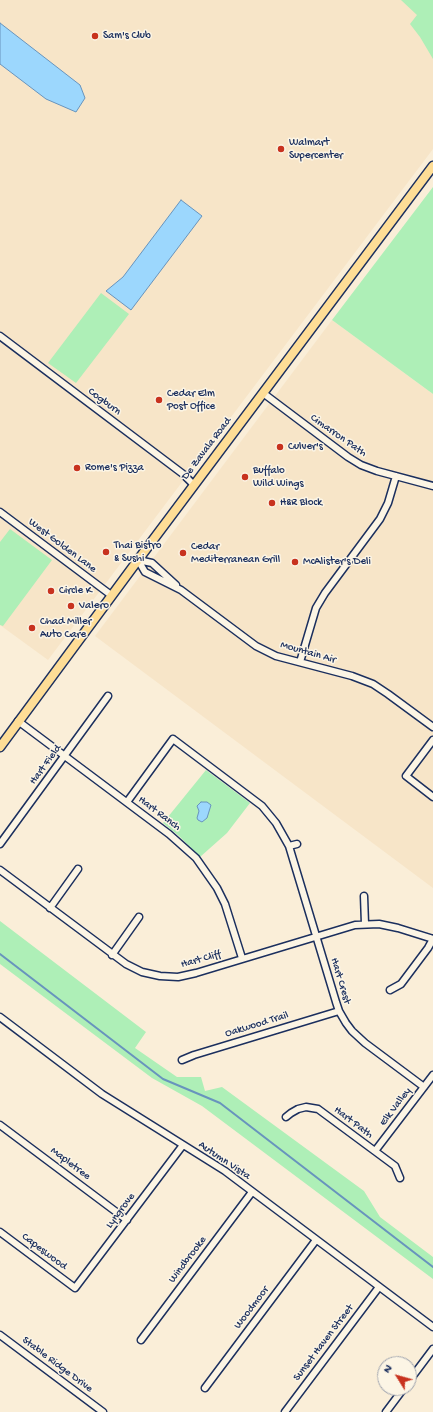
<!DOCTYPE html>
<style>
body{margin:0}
#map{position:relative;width:433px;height:1412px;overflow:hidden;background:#faeed8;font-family:"Gochi Hand",sans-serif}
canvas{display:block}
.north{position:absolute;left:377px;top:1356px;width:40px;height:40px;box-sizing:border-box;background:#fcf5e5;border:1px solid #a2a6af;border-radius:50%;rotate:307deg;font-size:11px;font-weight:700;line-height:16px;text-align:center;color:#1b2f5e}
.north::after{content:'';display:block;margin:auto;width:14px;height:18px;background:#c8321e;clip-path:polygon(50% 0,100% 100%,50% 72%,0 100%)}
</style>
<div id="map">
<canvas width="433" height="1412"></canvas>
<div class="north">N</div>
</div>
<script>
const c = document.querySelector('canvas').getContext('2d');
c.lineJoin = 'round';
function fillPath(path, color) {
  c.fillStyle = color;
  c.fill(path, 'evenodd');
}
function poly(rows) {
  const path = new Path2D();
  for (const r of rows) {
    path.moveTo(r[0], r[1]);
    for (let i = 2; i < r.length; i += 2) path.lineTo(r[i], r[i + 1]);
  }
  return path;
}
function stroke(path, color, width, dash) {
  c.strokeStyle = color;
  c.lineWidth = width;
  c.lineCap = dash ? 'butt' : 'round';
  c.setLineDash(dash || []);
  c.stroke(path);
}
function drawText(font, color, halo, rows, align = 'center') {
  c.font = font + ' "Gochi Hand",sans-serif';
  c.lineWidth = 3;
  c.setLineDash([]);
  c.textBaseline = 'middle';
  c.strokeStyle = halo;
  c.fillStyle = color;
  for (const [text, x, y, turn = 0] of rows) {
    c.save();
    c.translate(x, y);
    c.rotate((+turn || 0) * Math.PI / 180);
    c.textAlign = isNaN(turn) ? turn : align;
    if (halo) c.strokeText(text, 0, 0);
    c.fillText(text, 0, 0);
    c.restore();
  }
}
const built = poly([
 [0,0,433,0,433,149,48,660,0,625],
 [332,320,433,394,433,888,95,636]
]);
const green = poly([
 [401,0,433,0,433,59,420,37,410,24,417,15],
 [433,187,433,394,332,320],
 [101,293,129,314,76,383,48,363],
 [10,529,52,560,3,626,0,625,0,542],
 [206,770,250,803,227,833,200,857,179,836,163,823],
 [0,921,146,1032,135,1048,177,1077,201,1077,205,1091,222,1087,364,1191,380,1217,433,1257,433,1279,202,1106,152,1078,0,964]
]);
const water = poly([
 [0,23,80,85,85,98,76,112,46,99,0,64,0,23],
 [181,200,202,216,131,310,106,291,123,277,181,200],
 [201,802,207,802,211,805,207,818,202,822,198,820,197,818,199,811,197,806,201,802]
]);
const stream = poly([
 [0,954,163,1079,220,1103,433,1267]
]);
const minor = poly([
 [0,336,183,474,194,485],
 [263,393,348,457,361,465,377,471,433,486],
 [0,512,111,595],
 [138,560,145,572,181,590,256,646,276,656,352,676,373,684,388,694,433,727],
 [138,560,152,563,176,585],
 [300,662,316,608,325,593,380,519,388,503,396,476],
 [18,721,169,834,196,858,217,888,225,904,242,958],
 [433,740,406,776,433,797],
 [127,802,173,739,262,806,276,823,289,846,336,1002,339,1011,346,1023,352,1031,365,1043,424,1087],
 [0,844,108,696],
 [289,846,297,844],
 [0,870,126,964,142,972,160,976,178,977,196,973,355,925,379,924,398,928,433,939],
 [364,896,365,924],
 [50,908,78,869],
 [112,955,139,917],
 [390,990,401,984,428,948,433,939],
 [0,1017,102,1094,225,1171,433,1327],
 [182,1060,194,1055,339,1011],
 [286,1117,291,1113,298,1109,306,1107,318,1109,395,1166,400,1178],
 [0,1125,127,1220],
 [375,1151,433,1075],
 [0,1232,75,1288,183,1145],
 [0,1335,103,1412],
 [141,1340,252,1192],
 [409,1381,433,1349],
 [205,1388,316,1240],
 [285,1412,379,1287],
 [386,1412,404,1388]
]);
const major = poly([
 [0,747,138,560,433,166]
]);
const markers = [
 [95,36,4,"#c8321e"],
 [281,149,4,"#c8321e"],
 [159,400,4,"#c8321e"],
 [280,447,4,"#c8321e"],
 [77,468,4,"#c8321e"],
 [245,477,4,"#c8321e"],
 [272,503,4,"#c8321e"],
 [106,552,4,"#c8321e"],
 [183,553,4,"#c8321e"],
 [295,562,4,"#c8321e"],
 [51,591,4,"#c8321e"],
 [71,606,4,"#c8321e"],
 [32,628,4,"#c8321e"]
];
const poiNames = [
 ["Sam's Club",103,36],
 ["Walmart",289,143],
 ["Supercenter",289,156],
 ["Cedar Elm",167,394],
 ["Post Office",167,407],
 ["Culver's",288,447],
 ["Rome's Pizza",85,468],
 ["Buffalo",253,471],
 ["Wild Wings",253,484],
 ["H&R Block",280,503],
 ["Thai Bistro",114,546],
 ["& Sushi",114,559],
 ["Cedar",191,547],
 ["Mediterranean Grill",191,560],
 ["McAlister's Deli",303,562],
 ["Circle K",59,591],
 ["Valero",79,606],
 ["Chad Miller",40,622],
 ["Auto Care",40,635]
];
const streetNames = [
 ["Cogburn",104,402,37],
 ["Cimarron Path",338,436,35],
 ["De Zavala Road",207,449,-53],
 ["West Golden Lane",62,546,37],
 ["Mountain Air",308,653,16],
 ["Hart Field",46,765,-54],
 ["Hart Ranch",159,814,37],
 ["Hart Cliff",201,960,-15],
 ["Hart Crest",340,981,73],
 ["Oakwood Trail",257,1025,-17],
 ["Elk Valley",396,1107,-53],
 ["Hart Path",353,1123,37],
 ["Autumn Vista",224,1161,34],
 ["Mapletree",70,1164,37],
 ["Lyngrove",121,1211,-53],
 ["Capeswood",44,1252,37],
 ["Windbrooke",188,1260,-53],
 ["Woodmoor",252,1308,-53],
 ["Sunset Haven Street",324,1343,-53],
 ["Stable Ridge Drive",57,1365,37]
];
fillPath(built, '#f7e5c8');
fillPath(green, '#aeefb7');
fillPath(water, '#9cd7fd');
stroke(water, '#6894bd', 1);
stroke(stream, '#6894bd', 2);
stroke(minor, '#1b2f5e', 9);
stroke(major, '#1b2f5e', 11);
stroke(minor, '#fcf5e5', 6);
stroke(major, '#fedd96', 8);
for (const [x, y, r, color] of markers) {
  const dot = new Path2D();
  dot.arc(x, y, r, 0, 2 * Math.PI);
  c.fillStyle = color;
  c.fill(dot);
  stroke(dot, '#fcf5e5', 1.5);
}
drawText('11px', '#1b2f5e', '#fcf5e5', poiNames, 'left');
drawText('11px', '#1b2f5e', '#fcf5e5', streetNames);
</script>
